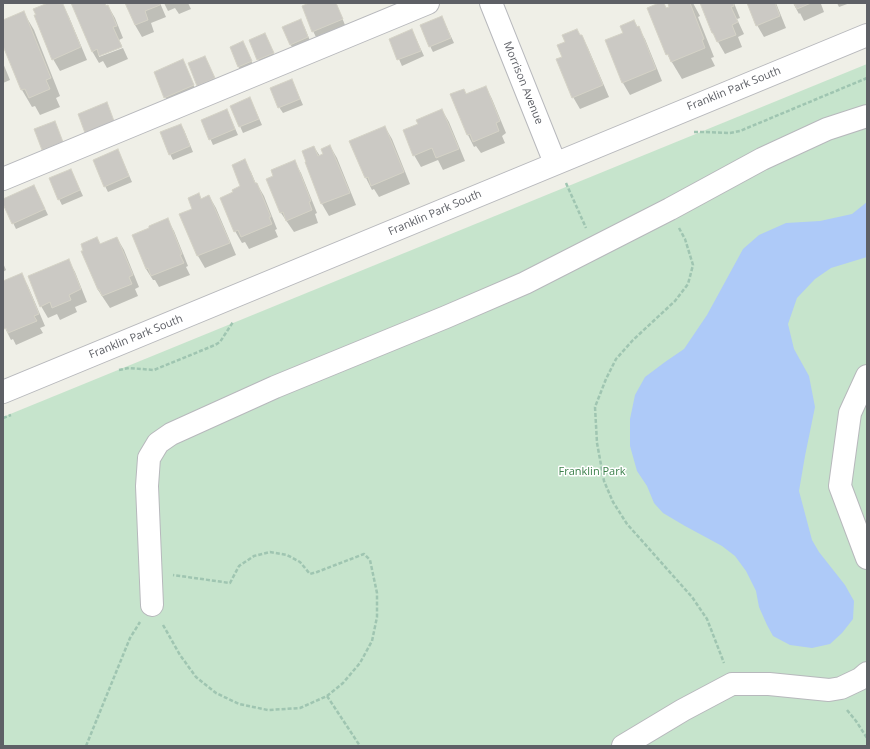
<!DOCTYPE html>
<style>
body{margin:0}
#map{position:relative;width:870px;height:749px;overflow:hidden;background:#efefe7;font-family:"Open Sans",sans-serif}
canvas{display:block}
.frame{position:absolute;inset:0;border:4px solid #5e6066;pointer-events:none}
</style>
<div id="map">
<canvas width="870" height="749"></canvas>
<div class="frame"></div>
</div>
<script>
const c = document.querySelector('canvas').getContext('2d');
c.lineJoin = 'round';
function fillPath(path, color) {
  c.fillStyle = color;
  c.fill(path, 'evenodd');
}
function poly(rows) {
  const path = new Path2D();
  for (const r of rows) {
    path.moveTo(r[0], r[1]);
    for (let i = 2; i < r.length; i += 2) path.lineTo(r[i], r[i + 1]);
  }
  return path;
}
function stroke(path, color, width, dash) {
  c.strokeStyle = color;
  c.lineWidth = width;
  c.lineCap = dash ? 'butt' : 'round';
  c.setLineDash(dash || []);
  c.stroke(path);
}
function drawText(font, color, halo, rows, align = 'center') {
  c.font = font + ' "Open Sans",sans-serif';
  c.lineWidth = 3;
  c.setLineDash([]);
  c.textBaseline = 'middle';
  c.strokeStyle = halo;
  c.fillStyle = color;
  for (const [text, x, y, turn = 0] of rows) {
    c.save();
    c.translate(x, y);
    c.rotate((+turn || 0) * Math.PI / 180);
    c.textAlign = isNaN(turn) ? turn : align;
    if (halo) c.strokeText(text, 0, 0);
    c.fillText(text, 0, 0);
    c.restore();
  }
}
const green = poly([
 [867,64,867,746,3,746,3,417]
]);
const water = poly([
 [867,202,867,257,831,268,815,279,797,298,788,324,794,349,809,376,815,407,805,456,799,491,812,540,819,552,845,585,854,601,853,619,842,633,830,644,812,648,790,645,773,636,767,625,759,607,756,591,746,571,735,556,722,546,685,526,663,513,654,503,647,486,637,471,630,446,630,419,635,395,645,377,665,362,684,349,707,315,743,249,759,235,786,223,820,221,852,214]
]);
const shadow = poly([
 [50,3,60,3,62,5,63,5,69,17,87,60,60,71,53,59,34,10],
 [75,3,105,3,107,6,108,6,115,18,123,38,119,40,122,46,99,55,99,57,123,48,128,59,107,68,103,61,99,63,92,51],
 [126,3,160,3,166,17,151,23,154,32,142,37,135,25],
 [164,3,188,3,191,9,179,14,175,8,168,11],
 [312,3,336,3,345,25,316,37,313,31],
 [662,3,663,3,667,9,671,7,669,3,693,3,700,16,698,17,714,57,711,58,715,66,682,79,667,54],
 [701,3,734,3,740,18,737,19,744,34,738,37,742,47,725,54,713,33],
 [748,3,776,3,786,28,764,37,757,25],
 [793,3,824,3,821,4,824,12,804,21,800,13,799,14],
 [837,3,850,3,839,7],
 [24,13,34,30,60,96,56,98,60,107,40,115,35,106,32,107,22,90,3,44,3,21],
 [442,17,454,43,433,52,430,46],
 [634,21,645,39,662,81,630,95,623,83,606,41,624,33],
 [304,26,311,43,294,50,290,44],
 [412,30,424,56,402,66,390,39],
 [580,36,582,36,588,48,609,97,580,109,573,97,563,57],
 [268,40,276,59,262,65,258,59],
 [246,48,254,67,242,72,238,66],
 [205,57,217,84,201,91,198,85],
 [3,63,10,80,3,83],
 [186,66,196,91,168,103,165,97],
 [292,80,303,105,283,113,279,107],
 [486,87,492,99,506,133,502,136,505,143,481,153,476,146,474,147,468,135,467,95],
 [250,98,262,125,243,133,231,106],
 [227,110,238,135,213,145,202,120],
 [442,110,449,122,465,161,443,170,438,160,421,167,414,155,419,125],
 [181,125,184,130,193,152,173,160,170,154],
 [385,127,392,139,410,184,379,197,374,189,372,190,366,178],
 [57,128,65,147,47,155,43,149],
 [330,146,337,158,356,205,329,216,322,204,306,163,314,147,320,156,324,154],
 [118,150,132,182,108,192,105,186],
 [244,161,251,172,256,184,257,184,264,196,277,229,275,230,278,237,249,249,245,242,242,243,235,231,234,192,241,187],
 [294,161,301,173,317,213,315,214,318,223,294,232,281,213,275,177],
 [71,170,83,196,62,205,59,199],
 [37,192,48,215,16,229,3,202,3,200],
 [199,195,201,200,209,196,216,208,236,255,205,268,198,256,181,214,193,209],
 [167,219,174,231,188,266,186,267,190,275,159,287,155,280,153,280,146,269,151,229],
 [117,238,124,250,139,287,135,289,138,296,110,308,98,290,97,239,100,245],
 [68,260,75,272,87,302,75,307,77,312,60,320,57,314,48,318,41,306],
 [3,263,6,270,3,272],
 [21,274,28,286,45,326,40,328,43,333,16,345,13,339,11,340,3,324,3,282]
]);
const building = poly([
 [48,3,63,4,81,47,52,60,34,15,36,15,33,9,48,3],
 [71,3,105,3,106,6,108,5,117,26,113,27,122,47,99,56,97,49,92,52,71,3],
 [125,3,160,3,160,5,145,11,148,20,135,25,125,3],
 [309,3,336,3,343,19,312,32,302,6,309,3],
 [659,3,664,3,666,8,669,7,668,3,690,3,704,39,702,40,705,48,671,62,668,54,666,55,647,8,659,3],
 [700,3,733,3,734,6,731,7,738,22,732,25,736,35,717,42,713,33,712,33,700,3],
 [747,3,775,3,780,16,756,26,747,3],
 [794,3,811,3,797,9,794,3],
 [24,11,51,78,46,80,50,89,29,98,25,89,21,90,3,46,3,20,24,11],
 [442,16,451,38,429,47,420,25,442,16],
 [301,19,308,37,290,45,282,27,301,19],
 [634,20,637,27,639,26,656,69,622,83,605,40,623,33,620,26,634,20],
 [412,29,421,51,397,60,389,39,412,29],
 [577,29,580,35,582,35,603,85,572,98,556,59,562,57,557,45,565,42,562,35,577,29],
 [265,33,274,53,257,60,249,40,265,33],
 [243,41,252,61,238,67,230,47,243,41],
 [205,56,215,78,197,86,188,63,205,56],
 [183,59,194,85,164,98,154,72,183,59],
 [292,79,300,99,278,108,270,88,292,79],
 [486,86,500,121,496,123,499,131,473,142,470,134,467,135,450,94,464,89,466,94,486,86],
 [250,97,259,119,239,127,230,106,250,97],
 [107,102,114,121,85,133,78,114,107,102],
 [227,109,235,129,209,140,201,120,227,109],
 [442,109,459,149,436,158,432,148,413,156,403,130,418,124,416,120,442,109],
 [55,121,63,142,42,150,34,129,55,121],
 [181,124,190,146,169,155,160,132,181,124],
 [385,126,404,172,371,186,368,177,365,178,349,141,385,126],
 [330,145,350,193,321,204,305,162,306,162,302,151,314,146,318,156,323,154,321,149,330,145],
 [118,149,129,176,104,187,93,160,118,149],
 [245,159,255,183,257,183,271,217,269,217,272,224,241,237,238,230,234,232,220,198,233,192,232,190,240,186,232,165,245,159],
 [295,160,311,201,309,202,312,210,286,221,283,212,280,213,266,179,273,176,271,170,295,160],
 [71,169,80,190,58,200,49,178,71,169],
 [34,185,45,209,12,224,3,204,3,199,34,185],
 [199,193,201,199,209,195,230,243,197,256,179,214,192,209,188,198,199,193],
 [168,218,182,254,180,255,184,263,151,276,148,268,146,269,132,235,149,228,149,226,168,218],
 [97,237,100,244,117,237,133,275,129,277,132,284,102,296,99,289,98,290,81,251,83,251,81,244,97,237],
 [69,259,81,289,69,295,71,300,52,308,50,302,40,307,28,276,69,259],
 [22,273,39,314,34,316,37,321,8,333,6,328,4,329,3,327,3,281,22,273]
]);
const path = poly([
 [694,132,704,132,730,133,740,131,867,78],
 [566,183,586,228],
 [679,228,685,239,693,265,688,284,675,301,633,340,616,359,606,379,595,407,597,443,604,481,613,502,627,524,692,597,707,619,724,663],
 [119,370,129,368,154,370,215,345,220,342,233,322],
 [3,418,11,415],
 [163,625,180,655,196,677,216,693,239,704,268,710,300,708,327,696,343,683,360,663,372,641,377,617,377,593,370,560,364,554,317,572,310,574,300,562,287,555,270,552,254,556,239,566,230,583,173,575],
 [327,696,360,746],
 [847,710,856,721,867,738],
 [86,746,130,638,140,622]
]);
const minor = poly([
 [491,3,555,163],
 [3,179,428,3],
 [867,376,850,413,840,486,867,558],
 [3,392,867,35],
 [152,605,147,486,149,458,158,443,171,434,275,387,446,317,525,283,670,209,762,159,827,129,867,116],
 [623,746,683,710,732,684,769,684,829,690,841,688,860,679,867,673]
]);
const streetNames = [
 ["Morrison Avenue",523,83,68],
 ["Franklin Park South",734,89,-22],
 ["Franklin Park South",435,213,-23],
 ["Franklin Park South",136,337,-22]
];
const parkNames = [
 ["Franklin Park",592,472]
];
fillPath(green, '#c6e4cc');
fillPath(water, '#aecaf8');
fillPath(shadow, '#0003');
fillPath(building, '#cbc9c4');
stroke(building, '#d4d2c6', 1);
stroke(minor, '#b7b8bc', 24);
stroke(path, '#9fc5b1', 2.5, [4, 2]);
stroke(minor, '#fff', 22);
drawText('11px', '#5e6066', '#fff', streetNames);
drawText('11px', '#3c804b', '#fff', parkNames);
</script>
